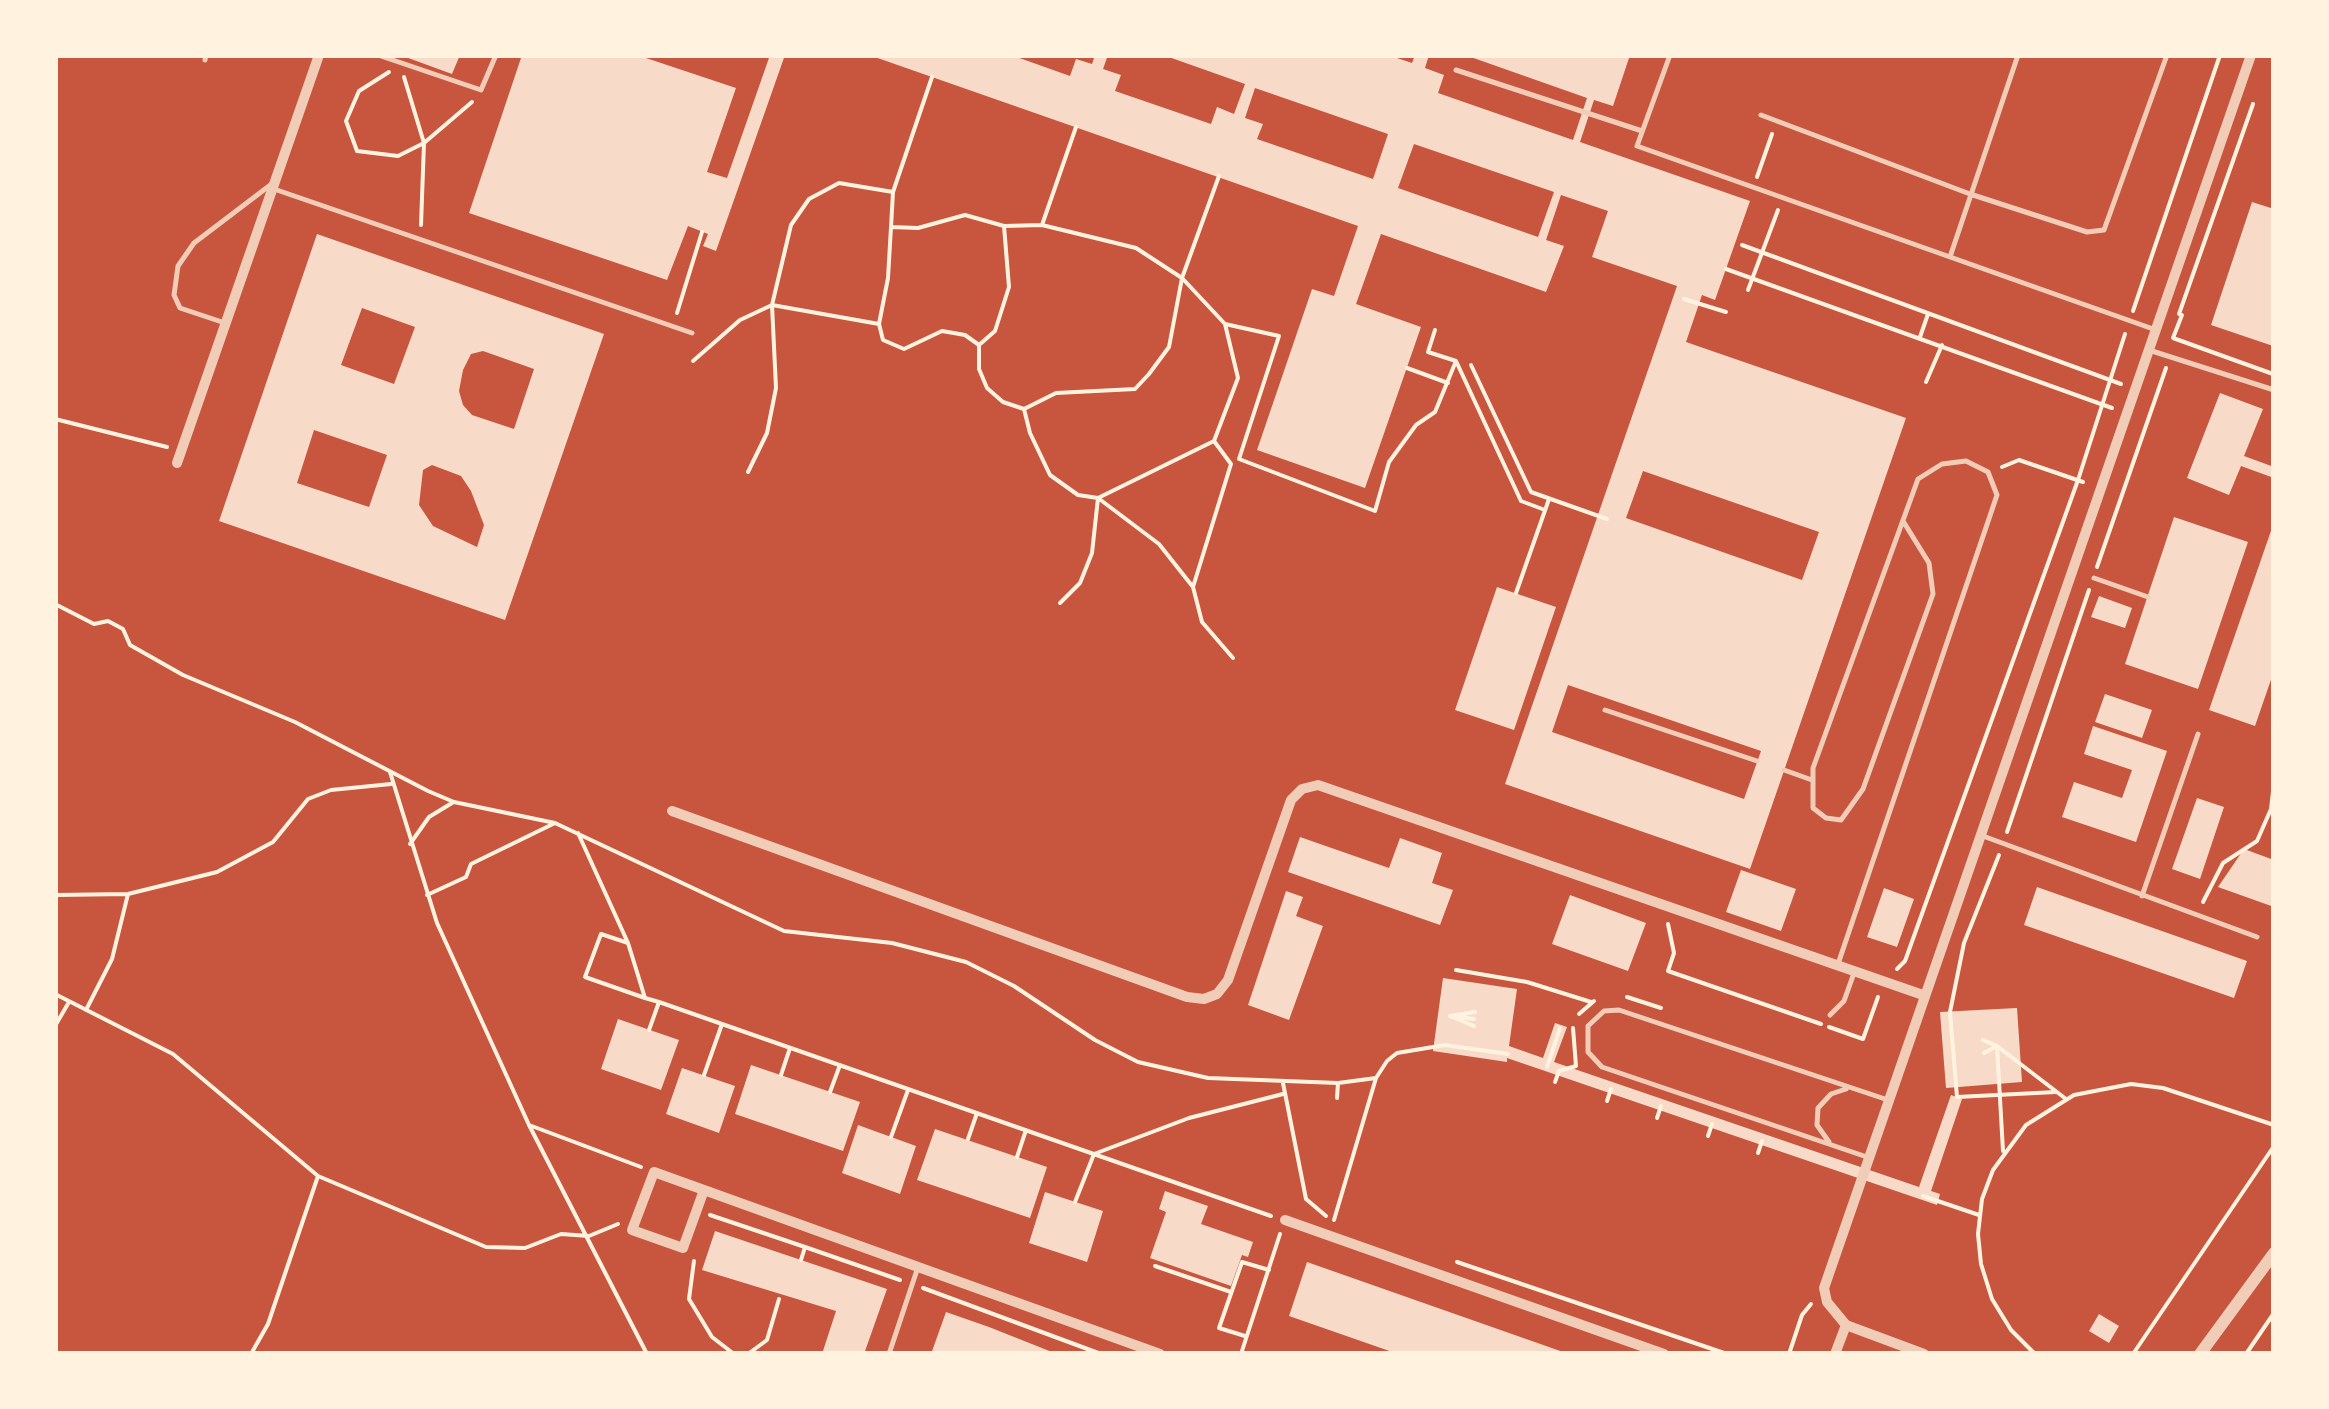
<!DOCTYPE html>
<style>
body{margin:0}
#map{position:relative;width:2329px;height:1409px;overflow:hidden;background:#c8553d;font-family:"IBM Plex Serif",serif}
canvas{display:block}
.frame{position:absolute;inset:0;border:58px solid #fff3e0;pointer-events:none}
</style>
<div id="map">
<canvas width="2329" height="1409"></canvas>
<div class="frame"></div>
</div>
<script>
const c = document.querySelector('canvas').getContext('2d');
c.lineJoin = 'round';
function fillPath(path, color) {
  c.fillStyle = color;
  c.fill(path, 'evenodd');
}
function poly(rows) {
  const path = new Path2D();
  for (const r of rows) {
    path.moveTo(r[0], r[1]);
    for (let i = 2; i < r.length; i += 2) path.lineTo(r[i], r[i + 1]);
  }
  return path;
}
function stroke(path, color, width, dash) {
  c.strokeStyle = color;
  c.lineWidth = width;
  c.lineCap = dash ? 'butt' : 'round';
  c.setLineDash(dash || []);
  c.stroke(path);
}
const building = poly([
 [400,55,460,55,452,74],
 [522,55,637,55,736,88,707,172,727,178,770,55,785,55,716,251,703,246,708,234,688,226,667,280,469,213],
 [869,55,1011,55,1070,76,1076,59,1092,64,1095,55,1108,55,1103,69,1121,75,1115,91,1211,124,1217,107,1234,114,1245,84,1163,55,1388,55,1412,63,1415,55,1429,55,1425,68,1444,75,1438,93,1573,140,1587,98,1465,55,1630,55,1613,106,1594,100,1580,142,1750,201,1715,300,1702,295,1686,342,1906,418,1750,869,1505,784,1677,286,1592,257,1608,211,1561,195,1546,240,1564,246,1546,292,1381,234,1356,304,1421,327,1365,488,1257,450,1312,289,1334,296,1358,226],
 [1255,88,1388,134,1373,179,1257,139,1263,124,1245,118],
 [1414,144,1554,192,1538,237,1398,188],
 [1643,471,1819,532,1802,580,1626,518],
 [1568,685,1761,751,1744,799,1552,732],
 [2252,202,2274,209,2273,346,2211,325],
 [317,234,604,334,505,620,219,521],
 [362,308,415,327,394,384,341,365],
 [483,351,534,369,514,429,472,415,463,405,459,391,463,370,471,354],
 [314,430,387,455,369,507,297,483],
 [432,465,461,476,471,491,484,525,477,547,433,526,419,505,423,470],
 [2220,393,2263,409,2244,456,2274,467,2274,478,2241,466,2229,495,2187,478],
 [2174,517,2248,542,2198,689,2125,664],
 [2273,525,2274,671,2255,726,2209,710],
 [1497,587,1556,607,1514,730,1455,710],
 [2099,596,2132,608,2125,628,2091,617],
 [2105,694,2152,710,2142,738,2095,722],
 [2093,726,2167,751,2136,842,2062,817,2074,782,2122,798,2132,770,2084,754],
 [2197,798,2224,807,2200,879,2172,869],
 [1300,837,1389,868,1400,838,1442,853,1432,883,1453,890,1440,925,1288,872],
 [2244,849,2274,860,2274,907,2218,887],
 [1741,870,1796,889,1781,931,1726,912],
 [2037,887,2247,961,2234,998,2024,925],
 [1884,888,1914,899,1897,947,1867,937],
 [1286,891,1303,897,1296,916,1323,926,1289,1020,1248,1005],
 [1570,895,1646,923,1628,971,1552,944],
 [1443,978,1517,989,1509,1046,1543,1058,1555,1023,1567,1027,1554,1062,1919,1187,1951,1095,1962,1099,1931,1191,1940,1194,1937,1205,1507,1058,1507,1062,1433,1051],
 [2017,1008,2022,1082,1946,1088,1940,1012],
 [618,1019,679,1040,661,1090,601,1069],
 [751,1065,860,1102,843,1151,735,1114],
 [682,1068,735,1086,719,1133,666,1114],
 [858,1125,916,1146,900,1194,842,1173],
 [935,1129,1047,1167,1030,1218,917,1180],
 [1165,1191,1208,1206,1201,1224,1253,1242,1248,1257,1242,1255,1231,1286,1150,1258,1166,1212,1159,1209],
 [1045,1192,1103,1211,1087,1262,1029,1243],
 [715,1231,887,1289,864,1354,822,1354,836,1311,702,1270],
 [1307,1262,1566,1353,1566,1354,1398,1354,1289,1316],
 [946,1312,989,1327,1057,1354,931,1354],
 [2099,1314,2119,1326,2109,1343,2089,1331]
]);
const path = poly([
 [389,72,359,91,346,121,357,151,398,156,424,143,404,77],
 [1757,177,1772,134],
 [893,192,932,77],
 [421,225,424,143,472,102],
 [1042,225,1076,127],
 [1742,245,2121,384],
 [1726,269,2112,408],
 [1748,290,1778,210],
 [1684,299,1726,312],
 [2133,311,2220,55],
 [677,313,702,232],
 [2179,314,2253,104],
 [2182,315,2173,338,2273,374],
 [879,324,888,278,891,227],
 [1225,324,1279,336,1239,459,1375,511,1389,462,1416,425,1435,412,1456,361,1521,501,1545,510],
 [1435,330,1428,352,1456,361],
 [1920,337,1928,314],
 [979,345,995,331,1009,287,1004,226],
 [693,361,740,320,772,305,879,324,883,340,904,349,942,331,965,335,979,345,979,369,987,388,1003,402,1024,409,1030,433,1050,475,1078,495,1098,498,1159,544,1193,587,1202,622,1233,658],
 [1471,365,1531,492,1607,519],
 [1407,368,1448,383],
 [1926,382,1942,345],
 [1024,409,1056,393,1135,389,1149,374,1169,347,1182,278,1219,176],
 [55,419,167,447],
 [2002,467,2019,460,2083,482],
 [748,472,767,433,776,388,772,305,791,225,809,199,839,183,893,192,891,227,918,228,965,215,1004,226,1042,225,1136,248,1182,278,1225,324,1238,378,1214,441,1098,498,1092,553,1080,583,1060,603],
 [2097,567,2166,368],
 [1193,587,1231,464,1214,441],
 [1516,593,1549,499],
 [55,604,94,624,108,621,123,629,130,645,183,675,295,722,428,791,454,802,555,823,784,931,892,943,966,962,1014,986,1095,1040,1138,1062,1208,1078,1338,1083,1376,1078],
 [390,772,437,923,529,1125,647,1354],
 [2007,832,2089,590],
 [578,833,628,943],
 [410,844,429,817,452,803],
 [55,895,128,894,217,872,273,842,308,799,331,790,391,784],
 [427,895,466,877,471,864,555,823],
 [2203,902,2223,863,2257,841,2271,809,2274,783],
 [1668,924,1674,953,1668,971,1821,1024],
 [1964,943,1999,855],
 [1964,943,1950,1012,1957,1097,2056,1092],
 [1897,969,1905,961,2078,480,2125,334],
 [1456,970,1527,982,1591,1002],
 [55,994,173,1054,318,1176,486,1247,525,1248,561,1234,589,1236,618,1224],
 [1627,997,1661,1008],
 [645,998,628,943,601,934,585,977,645,998,659,1002,722,1024,1271,1216],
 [86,1010,112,959,128,894],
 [1579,1014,1594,1001],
 [1460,1017,1474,1019],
 [55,1026,69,1002],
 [1474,1026,1450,1016,1475,1012],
 [1829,1027,1863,1039,1878,997],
 [649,1030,659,1002],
 [1983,1040,1997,1046,2066,1099],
 [1984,1053,1997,1046,2003,1151],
 [1547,1067,1560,1028],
 [704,1075,722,1024],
 [781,1075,790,1048],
 [1555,1082,1559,1071,1576,1066,1573,1028],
 [1283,1083,1306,1199,1326,1216],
 [830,1092,840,1065],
 [1337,1098,1338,1083],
 [1607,1101,1611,1089],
 [1657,1118,1661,1106],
 [529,1125,641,1167],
 [1708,1136,1712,1124],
 [891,1137,908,1090],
 [968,1139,977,1113],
 [1758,1153,1762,1141],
 [1017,1157,1026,1130],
 [1923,1196,1979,1215],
 [1075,1202,1094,1154,1189,1118,1283,1094],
 [710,1215,805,1247,801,1260],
 [1334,1220,1376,1078,1387,1061,1397,1053,1445,1045,1508,1054],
 [805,1247,900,1280],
 [694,1261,689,1299,712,1337,734,1354],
 [1457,1262,1727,1354],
 [1155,1266,1231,1292],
 [923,1288,1101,1354],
 [1245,1336,1219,1328,1242,1262,1269,1270],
 [251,1354,268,1324,318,1176],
 [748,1354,767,1340,779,1299],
 [1241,1354,1280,1234],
 [1789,1354,1802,1315,1811,1304],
 [2035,1354,2011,1330,1992,1299,1981,1264,1978,1234,1982,1199,1993,1170,2026,1125,2074,1095,2131,1084,2163,1088,2274,1125],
 [2133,1354,2274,1146],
 [2246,1354,2274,1313]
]);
const service = poly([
 [378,55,481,90,496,55],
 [1670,55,1637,146,2156,330],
 [205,60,206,55],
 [1456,70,1642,131],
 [1761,115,1970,194,2087,232,2104,230,2167,55],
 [274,189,692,333],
 [1951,254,2018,55],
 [225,323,180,308,174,295,178,266,194,243,273,183],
 [2152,351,2274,390],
 [2094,578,2148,597],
 [1605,710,1757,761],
 [1784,770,1812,780],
 [1983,836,2257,937],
 [2142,896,2198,734],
 [1838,964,1997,495,1988,472,1966,461,1942,464,1918,479,1813,768,1813,808,1826,818,1841,820,1863,789,1933,594,1929,563,1903,521],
 [1830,1015,1844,1001,1854,973],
 [1829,1142,1817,1125,1818,1108,1831,1094,1846,1089],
 [1867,1157,1602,1067,1588,1052,1588,1026,1604,1011,1619,1010,1888,1100],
 [889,1354,918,1267]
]);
const minor = poly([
 [177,463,319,55],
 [672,811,1187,997,1204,999,1217,994,1228,980,1291,800,1302,789,1318,785,1923,995],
 [654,1172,704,1190,683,1248,632,1230,654,1172],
 [704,1190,1160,1354],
 [1285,1220,1664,1354],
 [1835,1354,1846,1325],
 [1924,1354,1846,1325,1827,1302,1824,1288,2251,55]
]);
const tertiary = poly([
 [2200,1354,2274,1253]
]);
fillPath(building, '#f7dbc8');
stroke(path, '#fff3e0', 4);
stroke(service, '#f1ccb7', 5);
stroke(minor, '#f1ccb7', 10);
stroke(tertiary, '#f1ccb7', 12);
</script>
